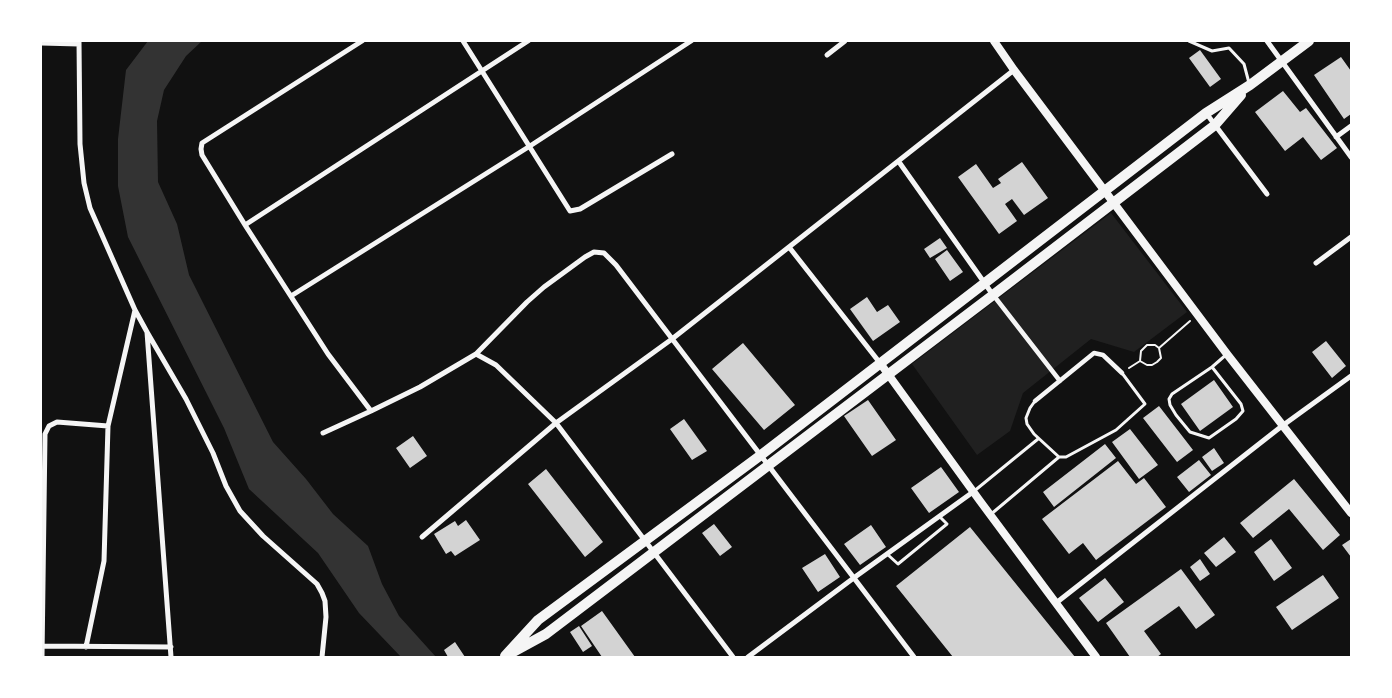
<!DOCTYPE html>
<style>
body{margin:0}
#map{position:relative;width:1392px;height:698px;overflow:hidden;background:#111;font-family:"Golos Text",sans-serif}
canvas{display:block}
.frame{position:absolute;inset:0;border:42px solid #fff;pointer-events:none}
</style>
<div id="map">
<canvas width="1392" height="698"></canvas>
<div class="frame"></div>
</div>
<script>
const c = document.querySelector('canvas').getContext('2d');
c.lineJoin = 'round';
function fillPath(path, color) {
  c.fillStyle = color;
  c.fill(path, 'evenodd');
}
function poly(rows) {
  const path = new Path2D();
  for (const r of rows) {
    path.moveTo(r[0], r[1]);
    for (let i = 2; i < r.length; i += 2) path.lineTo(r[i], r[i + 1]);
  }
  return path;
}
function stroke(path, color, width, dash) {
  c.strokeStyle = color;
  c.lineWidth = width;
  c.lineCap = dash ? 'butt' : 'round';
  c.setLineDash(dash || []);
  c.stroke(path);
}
const green = poly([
 [1111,213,1187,312,1134,352,1091,339,1023,393,1010,431,977,455,912,364]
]);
const water = poly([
 [148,41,202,41,186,56,164,90,157,121,158,182,177,224,189,275,273,442,306,479,333,514,368,546,382,584,399,616,436,657,401,657,359,613,318,553,249,489,224,428,128,237,118,186,118,139,126,70]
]);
const building = poly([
 [1200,50,1221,79,1210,87,1189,58],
 [1341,57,1351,71,1351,114,1344,119,1314,75],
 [1283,91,1300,112,1306,108,1337,148,1321,160,1303,137,1285,151,1255,112],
 [1022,162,1048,198,1024,215,1012,199,1005,204,1017,221,999,234,958,177,976,164,993,188,1001,183,998,179],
 [940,238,947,248,930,258,924,249],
 [947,250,963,272,950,281,935,259],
 [867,297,877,312,888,305,900,322,873,341,850,309],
 [1326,341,1346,366,1332,378,1312,352],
 [743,343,795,405,764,430,712,369],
 [1214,380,1233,407,1200,431,1181,404],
 [868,400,896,440,872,456,844,416],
 [1159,406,1193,450,1177,462,1143,418],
 [684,419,707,451,692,460,670,429],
 [1130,429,1158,465,1139,479,1112,442],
 [413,436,427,456,410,468,396,448],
 [1105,444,1116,458,1054,507,1043,492],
 [1214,448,1224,463,1212,471,1202,457],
 [1199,460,1211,475,1189,492,1177,477],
 [1118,461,1136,484,1144,478,1166,507,1096,560,1083,543,1069,554,1042,519],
 [941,467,959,492,929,513,911,488],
 [546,469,603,542,585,557,528,484],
 [1294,479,1340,535,1323,550,1289,509,1253,538,1240,523],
 [466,520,480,540,455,556,451,551,446,554,434,534,455,521,458,526],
 [714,524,732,547,720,556,702,533],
 [871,525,886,547,860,565,844,544],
 [970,527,1075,657,953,657,896,586],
 [1224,537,1236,552,1216,567,1204,553],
 [1271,539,1292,568,1274,581,1254,552],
 [1351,539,1351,557,1342,545],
 [825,554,840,577,818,592,802,568],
 [1200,559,1210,574,1200,581,1190,567],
 [1181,569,1215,615,1196,629,1179,606,1144,631,1161,654,1157,657,1130,657,1106,623],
 [1323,575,1339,598,1292,630,1276,607],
 [1105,578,1124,602,1098,622,1079,598],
 [602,611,635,657,602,657,581,626],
 [579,626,592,646,583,652,570,632],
 [455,642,465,657,448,657,444,650]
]);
const path = poly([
 [1140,361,1147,365,1152,365,1157,362,1161,358,1159,348],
 [1129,368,1140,361,1141,351,1147,345,1155,345,1159,348,1190,321]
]);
const service = poly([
 [1189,41,1212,51,1229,48,1244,64,1249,83],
 [1212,367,1241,404,1243,411,1236,419,1209,438,1190,432,1176,415,1170,405,1169,399,1172,394,1212,367,1227,354],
 [1035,401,1030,408,1026,418,1027,424,1034,434,1059,457],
 [973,492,1038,439],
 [990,515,1059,457,1066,457,1116,430,1145,404,1122,373],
 [887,554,898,564,947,524,940,517]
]);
const pedestrian = poly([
 [994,296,1060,381],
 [1035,401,1094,353,1103,355,1122,373]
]);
const minor = poly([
 [79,41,80,144,84,183,90,208,135,310,108,426,104,561,86,647],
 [362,41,202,143,201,149,202,155,245,225,328,354,371,411,420,387,476,354,527,302,544,287,585,257,594,252,604,253,616,265,914,657],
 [463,41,570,211,580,209,672,154],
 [1267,41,1351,157],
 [41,43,79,44],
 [827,55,845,41],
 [1206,113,1267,194],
 [1336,137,1351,126],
 [899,162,993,295],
 [245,225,528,41],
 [789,247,880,363],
 [1316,263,1351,237],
 [291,296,530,146,691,41],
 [135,310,147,332,171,657],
 [147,332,186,399,213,453,226,486,240,511,263,536,317,584,322,593,325,601,326,617,322,657],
 [476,354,496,365,556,423,733,657],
 [323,433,371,411],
 [422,537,556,423,672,339,1014,70],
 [1056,603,1282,426,1351,376],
 [42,646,171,647],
 [42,657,45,434,49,426,57,422,108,426],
 [748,657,855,577,973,492]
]);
const tertiary = poly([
 [994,41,1014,70,1227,354,1351,513],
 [880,363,980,501,1096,657]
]);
const primary = poly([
 [513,652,546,634,993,295,1215,125,1241,95],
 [505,656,538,620,761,455,1206,113,1250,85,1309,41]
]);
fillPath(green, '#202020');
fillPath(water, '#333');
fillPath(building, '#d3d3d3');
stroke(path, '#f5f5f5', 2);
stroke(service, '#f5f5f5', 3);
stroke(pedestrian, '#f5f5f5', 4.5);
stroke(minor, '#f5f5f5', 5);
stroke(tertiary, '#f5f5f5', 8);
stroke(primary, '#f5f5f5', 10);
</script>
